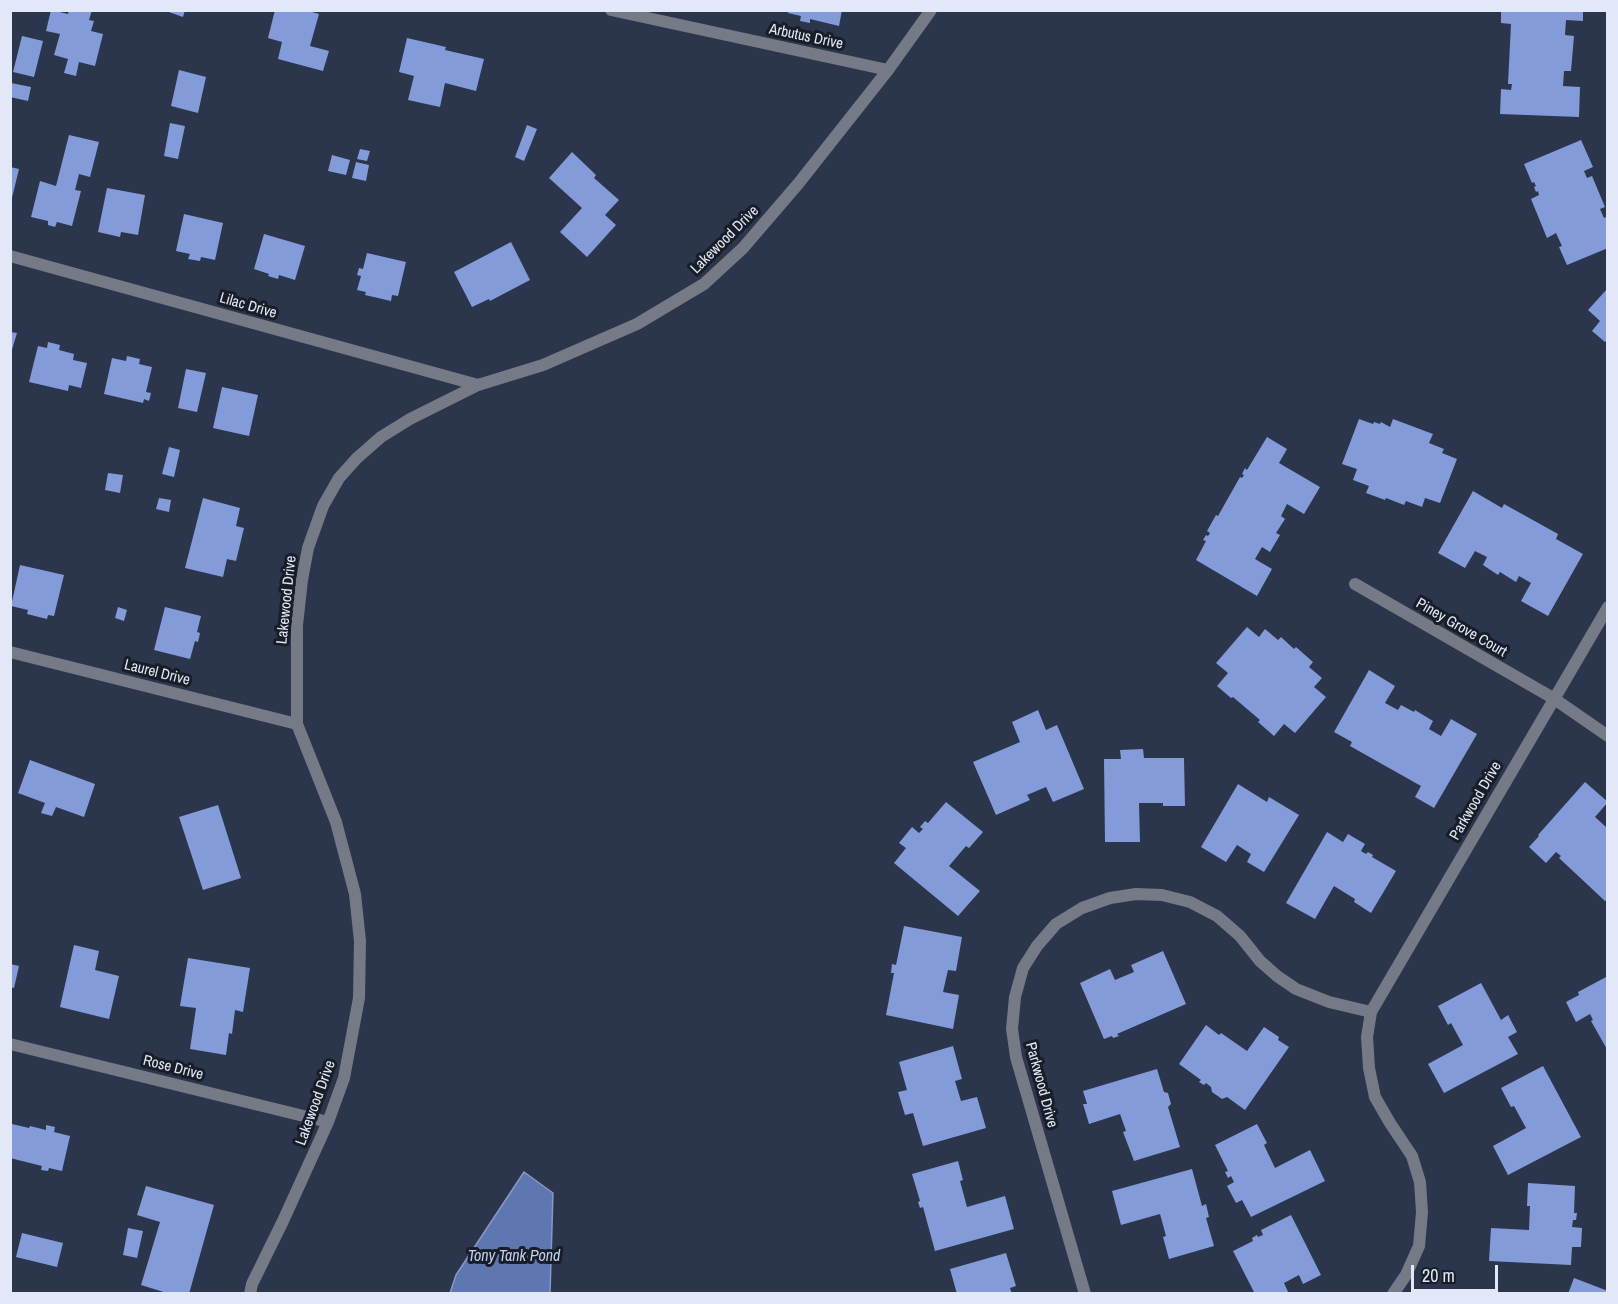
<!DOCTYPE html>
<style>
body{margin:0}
#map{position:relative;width:1618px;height:1304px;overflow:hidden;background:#2b354c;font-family:"Archivo Narrow",sans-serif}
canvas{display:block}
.frame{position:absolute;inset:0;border:12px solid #e2e8f7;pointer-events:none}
.scale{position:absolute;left:1411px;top:1265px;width:87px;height:27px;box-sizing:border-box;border:3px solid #e2e8f7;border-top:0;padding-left:8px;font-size:18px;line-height:21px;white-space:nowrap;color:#e2e8f7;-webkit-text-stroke:4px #181d27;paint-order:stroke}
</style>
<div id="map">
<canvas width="1618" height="1304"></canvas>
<div class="frame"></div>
<div class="scale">20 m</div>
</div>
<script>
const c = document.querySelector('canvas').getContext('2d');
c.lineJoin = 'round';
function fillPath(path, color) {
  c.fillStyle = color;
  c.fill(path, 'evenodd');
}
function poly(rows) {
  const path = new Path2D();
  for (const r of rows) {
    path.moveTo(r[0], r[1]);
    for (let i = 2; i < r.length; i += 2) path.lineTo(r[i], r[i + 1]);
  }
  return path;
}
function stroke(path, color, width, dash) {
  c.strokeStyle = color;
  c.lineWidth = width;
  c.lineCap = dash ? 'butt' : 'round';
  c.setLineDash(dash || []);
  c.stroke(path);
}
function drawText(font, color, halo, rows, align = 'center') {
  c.font = font + ' "Archivo Narrow",sans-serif';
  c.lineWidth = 6;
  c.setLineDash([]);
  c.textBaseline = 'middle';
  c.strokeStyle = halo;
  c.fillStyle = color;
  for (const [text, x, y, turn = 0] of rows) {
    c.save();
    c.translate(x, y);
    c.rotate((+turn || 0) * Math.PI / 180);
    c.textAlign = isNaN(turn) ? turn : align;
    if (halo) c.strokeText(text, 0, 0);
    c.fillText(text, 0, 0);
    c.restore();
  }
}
const water = poly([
 [524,1172,553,1193,550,1293,450,1293,456,1275,524,1172]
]);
const building = poly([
 [51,10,68,14,69,10,92,10,89,20,94,21,91,31,103,34,95,66,79,62,76,76,64,73,68,59,54,55,60,34,46,31],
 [163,10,185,10,183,17],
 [275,10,305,10,319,14,310,46,329,51,323,71,278,59,282,42,268,38],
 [789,10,842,10,839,26,810,19,810,23,800,21,801,16,788,13],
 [1501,10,1583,10,1583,21,1566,20,1565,35,1574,36,1571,71,1564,71,1563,86,1580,87,1579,117,1500,114,1501,89,1511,90,1512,84,1508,84,1511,24,1501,23],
 [22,36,43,41,34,77,13,72],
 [407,38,446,47,445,50,484,59,476,91,445,83,440,107,408,100,414,76,399,72],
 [179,70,206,77,198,113,171,106],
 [11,83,31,87,28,101,10,97],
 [170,123,185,126,178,159,164,156],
 [527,125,537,129,524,161,515,157],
 [69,135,99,142,90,177,79,174,75,190,81,191,72,226,57,222,55,227,48,225,48,221,31,217,40,181,56,186],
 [1581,140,1593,167,1584,171,1587,178,1592,176,1605,207,1600,209,1604,218,1608,216,1608,248,1567,265,1559,247,1562,246,1556,233,1547,238,1531,199,1539,195,1538,191,1536,192,1534,187,1536,186,1534,182,1532,183,1524,164],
 [360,149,370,151,367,161,357,159],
 [572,152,596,175,594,178,619,200,605,215,616,225,587,257,560,232,582,208,549,178],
 [332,155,350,160,346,175,328,171],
 [356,162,369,165,366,181,352,178],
 [10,167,19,169,11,202,10,202],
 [107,188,145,195,138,235,121,232,120,237,98,232],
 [184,214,223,223,215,260,201,257,200,261,188,259,190,254,176,251],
 [264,234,305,246,295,280,279,275,278,279,268,276,269,274,254,269],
 [511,242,530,280,490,301,489,299,472,307,454,272],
 [367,253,406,262,398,296,392,295,391,301,365,295,366,292,357,290,361,276,357,275,359,268,363,269],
 [1608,288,1608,339,1605,342,1592,331,1600,321,1588,310],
 [10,332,17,333,11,353,10,353],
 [48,342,60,345,59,350,74,354,73,360,87,363,81,388,69,385,68,391,29,382,38,346,47,348],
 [127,356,140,359,139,364,152,367,146,392,151,393,149,401,144,399,143,403,104,394,112,358,126,361],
 [186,369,206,373,197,412,178,408],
 [222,387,258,395,249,436,213,428],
 [1359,419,1373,424,1374,422,1380,424,1381,422,1390,427,1393,419,1433,434,1429,443,1444,449,1442,453,1457,459,1440,503,1425,498,1422,507,1406,501,1404,505,1386,498,1385,500,1366,493,1369,486,1353,480,1357,469,1342,464],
 [1267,437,1287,449,1279,463,1320,487,1304,514,1287,504,1281,516,1285,519,1276,533,1280,535,1270,552,1262,547,1255,559,1272,569,1257,596,1196,560,1206,541,1203,540,1206,535,1208,536,1210,533,1207,531,1216,515,1218,516,1240,477,1242,478,1244,475,1242,474,1245,468,1247,470],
 [169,447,180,450,174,477,162,474],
 [108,473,123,475,120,493,105,490],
 [1473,491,1502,508,1504,504,1558,534,1556,539,1583,554,1548,616,1521,601,1531,583,1519,576,1516,582,1500,572,1498,575,1483,565,1487,557,1475,551,1465,568,1438,553],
 [159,498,171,500,169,512,156,509],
 [203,498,240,508,236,526,244,528,236,561,227,559,223,577,185,568],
 [20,565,64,575,54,616,48,615,47,619,27,614,28,610,11,606],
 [118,607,127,610,124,621,115,618],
 [165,607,201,616,197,632,200,633,198,642,195,641,190,659,154,650],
 [1247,627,1259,637,1265,629,1278,640,1281,637,1294,649,1296,647,1313,662,1309,667,1322,678,1314,687,1326,697,1295,733,1284,724,1274,736,1258,722,1260,720,1233,697,1231,698,1217,686,1228,673,1216,663],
 [1369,670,1395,686,1385,703,1398,710,1401,705,1414,712,1415,710,1433,721,1429,729,1441,736,1451,719,1477,734,1434,808,1415,797,1421,786,1350,746,1352,742,1334,732],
 [1038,710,1046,730,1057,725,1084,789,1053,802,1046,787,1027,795,1030,800,996,815,973,762,1020,742,1012,722],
 [1143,749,1144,758,1184,758,1185,806,1163,806,1163,803,1139,803,1140,842,1105,842,1104,759,1121,759,1120,750],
 [30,760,95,784,84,817,56,807,52,816,41,813,45,803,18,793],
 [1585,782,1608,802,1595,817,1606,827,1608,825,1608,899,1605,901,1559,858,1561,856,1556,852,1546,863,1529,847,1539,836,1538,835],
 [1238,784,1267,802,1269,797,1299,815,1264,872,1247,862,1251,854,1237,845,1226,862,1201,847],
 [946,802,983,832,969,848,966,846,949,866,980,891,958,916,894,863,906,848,899,843,912,827,919,833,923,829,920,827,925,821,928,823],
 [218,805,241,878,203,890,179,817],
 [1327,832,1343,842,1348,834,1365,844,1361,851,1366,854,1368,852,1373,855,1372,857,1396,871,1371,913,1354,902,1355,899,1334,886,1315,919,1286,903],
 [904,926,962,937,956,971,948,970,943,992,959,995,953,1029,886,1015,894,973,891,973,892,964,896,965],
 [74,945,99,951,95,970,119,976,109,1019,60,1007],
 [1163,951,1186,1004,1117,1034,1119,1036,1113,1038,1112,1036,1104,1039,1080,983,1110,969,1115,980,1134,972,1131,965],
 [188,958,250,968,243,1012,235,1010,232,1034,229,1033,226,1055,190,1049,196,1008,180,1006],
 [10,964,19,966,14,988,10,987],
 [1608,976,1608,1051,1591,1021,1593,1020,1590,1014,1576,1022,1566,1002,1579,995,1578,992],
 [1481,983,1501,1020,1508,1015,1517,1032,1508,1037,1518,1054,1444,1093,1428,1064,1463,1045,1451,1023,1448,1025,1438,1006],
 [1206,1025,1219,1035,1221,1033,1247,1051,1264,1027,1279,1037,1278,1040,1289,1047,1245,1110,1227,1097,1222,1099,1212,1092,1211,1087,1206,1083,1204,1085,1199,1082,1201,1080,1179,1064],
 [953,1046,962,1079,955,1081,961,1101,977,1097,986,1128,923,1146,913,1113,905,1115,898,1092,907,1090,899,1062],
 [1543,1066,1581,1137,1508,1175,1493,1146,1526,1128,1514,1106,1511,1107,1501,1088],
 [1157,1069,1164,1092,1168,1093,1171,1104,1168,1107,1180,1147,1134,1161,1123,1132,1126,1131,1120,1114,1089,1124,1083,1104,1087,1104,1083,1091],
 [12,1124,29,1128,30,1126,46,1130,46,1125,55,1127,54,1132,70,1136,62,1171,49,1168,48,1171,41,1170,42,1166,10,1158],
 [1257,1124,1267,1143,1264,1145,1275,1168,1310,1150,1325,1181,1251,1217,1242,1200,1236,1203,1227,1186,1234,1182,1231,1176,1228,1178,1225,1172,1228,1171,1215,1145],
 [958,1161,963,1180,960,1181,967,1207,1005,1196,1014,1229,935,1251,923,1207,920,1208,918,1202,920,1201,912,1174],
 [1192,1169,1202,1206,1206,1204,1209,1217,1206,1218,1214,1246,1169,1259,1163,1237,1166,1236,1160,1214,1121,1225,1112,1191],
 [1528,1183,1575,1186,1574,1213,1577,1213,1576,1220,1573,1220,1572,1227,1582,1228,1581,1247,1572,1247,1571,1265,1489,1261,1491,1228,1529,1230,1530,1206,1527,1206],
 [146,1186,214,1205,189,1294,170,1294,141,1285,160,1222,137,1215],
 [1291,1215,1321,1275,1303,1284,1299,1275,1284,1283,1289,1294,1255,1294,1233,1251,1253,1241,1252,1238,1257,1235,1258,1237,1263,1235,1261,1230],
 [128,1228,143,1231,137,1258,123,1255],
 [22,1233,63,1243,57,1267,16,1257],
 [1006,1253,1016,1286,1010,1288,1012,1294,957,1294,950,1269],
 [1574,1278,1608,1291,1608,1294,1568,1294]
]);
const street = poly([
 [611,10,888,70],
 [10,256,478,385],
 [1355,584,1553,698,1608,736],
 [10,652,297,724],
 [10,1044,328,1122],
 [250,1294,252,1284,283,1221,328,1122,344,1078,359,998,360,941,355,894,336,822,297,724,297,625,302,580,308,548,323,506,339,478,357,458,381,437,410,419,478,385,543,365,637,324,704,284,743,248,798,184,888,70,931,10],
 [1085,1294,1016,1057,1012,1029,1015,997,1023,968,1037,946,1056,924,1082,908,1110,898,1136,894,1162,895,1190,902,1217,916,1240,936,1260,961,1277,976,1296,989,1329,1002,1371,1012],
 [1393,1294,1406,1275,1419,1246,1422,1212,1420,1182,1412,1156,1390,1123,1375,1097,1369,1068,1367,1037,1371,1012,1608,607]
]);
const streetNames = [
 ["Arbutus Drive",806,37,12],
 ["Lakewood Drive",725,240,-45],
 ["Lilac Drive",248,306,16],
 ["Lakewood Drive",287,600,-84],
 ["Piney Grove Court",1461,628,30],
 ["Laurel Drive",157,673,14],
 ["Parkwood Drive",1476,801,-60],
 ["Rose Drive",173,1068,14],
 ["Parkwood Drive",1041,1085,75],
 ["Lakewood Drive",316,1103,-70]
];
const waterNames = [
 ["Tony Tank Pond",514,1257]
];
fillPath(water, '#5f77b1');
stroke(water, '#8699c6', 1.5);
fillPath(building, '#839cd9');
stroke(street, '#757a86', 12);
drawText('15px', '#e2e8f7', '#181d27', streetNames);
drawText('italic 16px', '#c1d0f2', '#181d27', waterNames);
</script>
